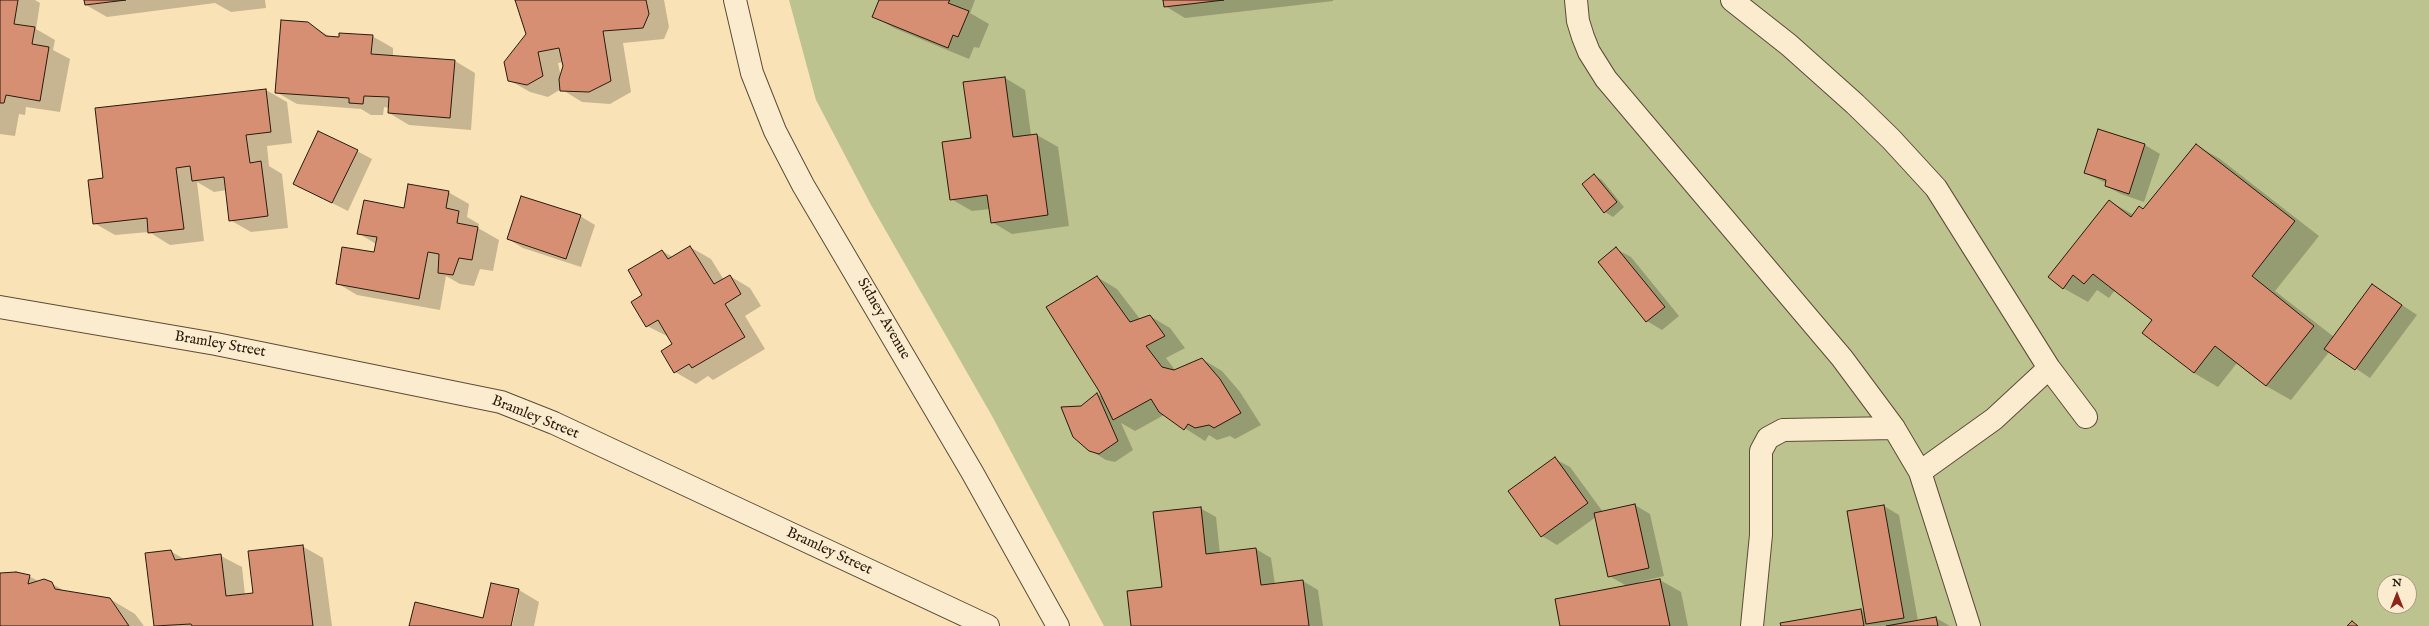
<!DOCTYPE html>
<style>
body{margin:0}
#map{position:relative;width:2429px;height:626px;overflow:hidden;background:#f9e2b6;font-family:"IM FELL English",serif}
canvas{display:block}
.north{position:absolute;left:2377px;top:574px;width:40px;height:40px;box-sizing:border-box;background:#fbecd0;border:1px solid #a79882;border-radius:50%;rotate:0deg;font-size:11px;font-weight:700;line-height:16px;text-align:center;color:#291a0c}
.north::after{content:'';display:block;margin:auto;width:14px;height:18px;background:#8f2418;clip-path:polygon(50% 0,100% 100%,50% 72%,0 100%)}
</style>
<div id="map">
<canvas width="2429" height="626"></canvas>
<div class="north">N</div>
</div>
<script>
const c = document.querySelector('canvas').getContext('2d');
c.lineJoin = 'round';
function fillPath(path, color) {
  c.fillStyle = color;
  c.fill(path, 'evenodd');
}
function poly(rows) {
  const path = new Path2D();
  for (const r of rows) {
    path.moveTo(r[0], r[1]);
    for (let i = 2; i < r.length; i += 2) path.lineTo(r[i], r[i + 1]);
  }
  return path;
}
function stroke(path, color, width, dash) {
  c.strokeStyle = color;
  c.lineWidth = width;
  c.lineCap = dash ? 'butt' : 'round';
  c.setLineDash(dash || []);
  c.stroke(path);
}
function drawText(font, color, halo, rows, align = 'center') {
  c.font = font + ' "IM FELL English",serif';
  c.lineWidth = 3.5;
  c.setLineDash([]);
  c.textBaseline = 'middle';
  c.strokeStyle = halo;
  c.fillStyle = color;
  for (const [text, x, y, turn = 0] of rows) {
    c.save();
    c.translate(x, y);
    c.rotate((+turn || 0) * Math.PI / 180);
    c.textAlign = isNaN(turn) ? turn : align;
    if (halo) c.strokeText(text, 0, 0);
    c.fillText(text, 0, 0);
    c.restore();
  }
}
const green = poly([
 [789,0,2429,0,2429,626,1104,626,992,416,871,205,816,100],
 [2385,582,2409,582,2409,606,2385,606]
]);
const shadow = poly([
 [0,0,35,0,40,3,36,29,55,40,53,50,70,59,60,112,26,107,25,115,19,114,15,136,0,134],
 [85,0,265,0,266,8,231,12,215,3,107,17,86,5],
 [516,0,664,0,669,27,664,39,623,43,631,92,610,104,582,102,561,89,548,97,530,92,509,80,528,34],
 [564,62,564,66,561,77,558,63],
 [880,0,975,0,970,13,989,24,979,48,974,47,969,59,894,28,873,16],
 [1164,0,1333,0,1333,1,1185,18,1165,6],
 [308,23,332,38,372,36,393,48,393,57,455,61,475,73,471,130,409,125,389,113,389,108,384,107,383,115,371,115,361,109,297,104,276,92],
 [1005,78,1025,90,1031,135,1037,135,1058,147,1069,226,1012,234,992,222,990,209,972,211,951,199,972,139],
 [266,90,287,102,292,143,267,146,269,166,282,174,288,228,251,232,230,220,227,190,214,192,197,182,204,241,170,245,149,232,115,235,94,223,104,179,96,109],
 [2099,130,2145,145,2160,154,2144,202,2121,194,2106,186,2106,183,2085,173],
 [2196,145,2220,159,2319,236,2275,291,2334,337,2372,285,2417,315,2370,378,2330,351,2291,400,2266,386,2237,363,2218,387,2194,373,2153,320,2115,290,2109,298,2097,290,2088,302,2063,288,2109,201,2134,215,2144,210],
 [357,151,372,159,348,211,294,184],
 [1594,175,1602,180,1624,207,1613,217,1605,212],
 [448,192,469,204,467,217,479,224,478,228,499,240,493,271,480,269,474,286,460,284,446,276,440,310,357,295,337,283,375,253,376,244,358,233,405,209],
 [580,216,595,225,581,267,523,248,508,239],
 [690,247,711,259,724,280,730,276,750,288,761,306,745,316,765,349,713,380,708,376,696,384,675,372,674,345,669,337,647,326,644,295,662,251,673,257],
 [1616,249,1631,257,1679,316,1662,330,1647,321],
 [1097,277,1117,289,1140,319,1150,316,1170,328,1185,348,1166,358,1175,370,1202,359,1222,371,1240,392,1261,425,1235,439,1230,436,1217,440,1209,435,1205,441,1164,415,1135,431,1121,423,1133,450,1115,462,1106,460,1090,450,1082,407,1097,394,1103,397],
 [1555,459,1570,467,1603,512,1635,505,1650,514,1664,576,1639,582,1639,584,1660,580,1681,592,1688,626,1561,626,1627,586,1609,576,1596,517,1557,545,1542,536,1510,492],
 [1884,506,1899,515,1918,621,1936,618,1950,626,1782,626,1861,610,1865,612],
 [1200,508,1216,517,1220,554,1256,549,1271,558,1275,585,1303,581,1318,590,1323,626,1132,626,1163,587],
 [302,546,323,558,332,626,155,626,147,554,170,551,186,560,221,556,242,567,245,595,255,594],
 [0,574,29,576,40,582,51,583,66,592,110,599,135,614,144,626,0,626],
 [491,584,519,590,539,602,534,626,512,626,519,595,517,595,510,626,410,626,484,619]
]);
const building = poly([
 [0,0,18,0,14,24,35,27,32,44,49,47,40,101,6,95,4,103,0,103,0,0],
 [84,0,126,0,85,5,84,0],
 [515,0,646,0,649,14,643,28,603,31,611,81,589,92,560,91,559,79,563,66,559,48,538,52,543,76,527,85,508,81,504,62,526,34,515,0],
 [879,0,950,0,948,3,969,11,958,37,953,35,948,48,872,17,879,0],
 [1163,0,1224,0,1164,7,1163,0],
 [281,20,308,22,326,36,339,37,339,33,373,35,371,54,455,60,450,118,388,113,389,97,364,96,363,104,349,103,349,98,275,93,281,20],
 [1005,77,1013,137,1037,134,1048,215,991,223,987,195,950,200,942,142,971,138,963,82,1005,77],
 [266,89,271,132,246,135,250,163,261,161,268,216,229,221,224,177,192,181,190,166,176,168,184,229,148,233,147,218,93,224,88,180,103,178,95,108,266,89],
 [2098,129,2145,144,2129,194,2105,186,2106,180,2084,173,2098,129],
 [318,131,358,150,332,203,293,184,318,131],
 [2196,144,2295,221,2252,276,2314,326,2266,386,2215,346,2194,373,2142,333,2152,320,2093,274,2084,284,2073,275,2063,289,2048,277,2109,200,2131,217,2139,206,2143,209,2196,144],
 [1594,174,1617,202,1604,213,1582,184,1594,174],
 [408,184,449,191,446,208,459,211,457,223,478,227,472,260,459,258,453,275,438,273,439,254,428,252,419,299,336,284,342,247,374,252,377,237,357,234,364,200,404,208,408,184],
 [521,196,581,215,566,259,507,239,521,196],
 [690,246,714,284,730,275,741,294,725,304,745,337,692,368,689,364,674,373,661,351,672,344,658,320,646,327,631,302,642,295,628,270,662,250,668,259,690,246],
 [1616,247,1665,307,1646,322,1598,262,1616,247],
 [1097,276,1130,322,1150,315,1165,336,1146,346,1162,367,1174,370,1202,358,1220,379,1241,413,1214,428,1209,425,1195,428,1188,424,1184,430,1159,412,1151,399,1113,420,1099,391,1046,307,1097,276],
 [2372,284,2402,305,2355,370,2324,349,2372,284],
 [1097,393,1118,441,1099,454,1089,451,1073,437,1061,407,1081,406,1097,393],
 [1555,457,1588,503,1541,537,1508,491,1555,457],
 [1635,504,1649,568,1608,577,1594,513,1635,504],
 [1884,505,1904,618,1866,624,1847,511,1884,505],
 [1201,507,1206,554,1256,548,1261,585,1303,580,1309,626,1131,626,1127,591,1162,587,1153,512,1201,507],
 [303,545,313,626,192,626,191,624,154,626,145,553,171,550,175,560,221,554,226,596,253,593,248,551,303,545],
 [16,572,30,575,28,584,44,579,52,582,55,589,110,598,129,626,0,626,0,573,16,572],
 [1660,579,1670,626,1560,626,1555,599,1660,579],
 [491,583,519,589,511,626,409,626,415,602,483,618,491,583],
 [1861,609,1864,626,1781,626,1780,623,1861,609],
 [1936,617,1938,626,1886,626,1936,617],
 [2352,621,2358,626,2347,626,2352,621]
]);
const minor = poly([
 [735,0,752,73,775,131,803,185,972,472,1058,626],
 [1576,0,1578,21,1583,37,1589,52,1606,79,1842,358,1894,428,1920,472,1969,626],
 [1732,0,1789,45,1855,104,1891,139,1936,188,2049,368,1994,419,1920,472],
 [0,307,216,344,501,402,554,423,988,626],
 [2049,368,2086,417],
 [1752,626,1761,535,1761,451,1768,438,1783,430,1894,428]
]);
const streetNames = [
 ["Sidney Avenue",883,319,60],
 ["Bramley Street",220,345,10],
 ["Bramley Street",535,418,22],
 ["Bramley Street",829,552,25]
];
fillPath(green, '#bcc38f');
fillPath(shadow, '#0003');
fillPath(building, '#d78f74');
stroke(building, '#291a0c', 1);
stroke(minor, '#5d4c36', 24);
stroke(minor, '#fbecd0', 22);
drawText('15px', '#291a0c', '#fbecd0', streetNames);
</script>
